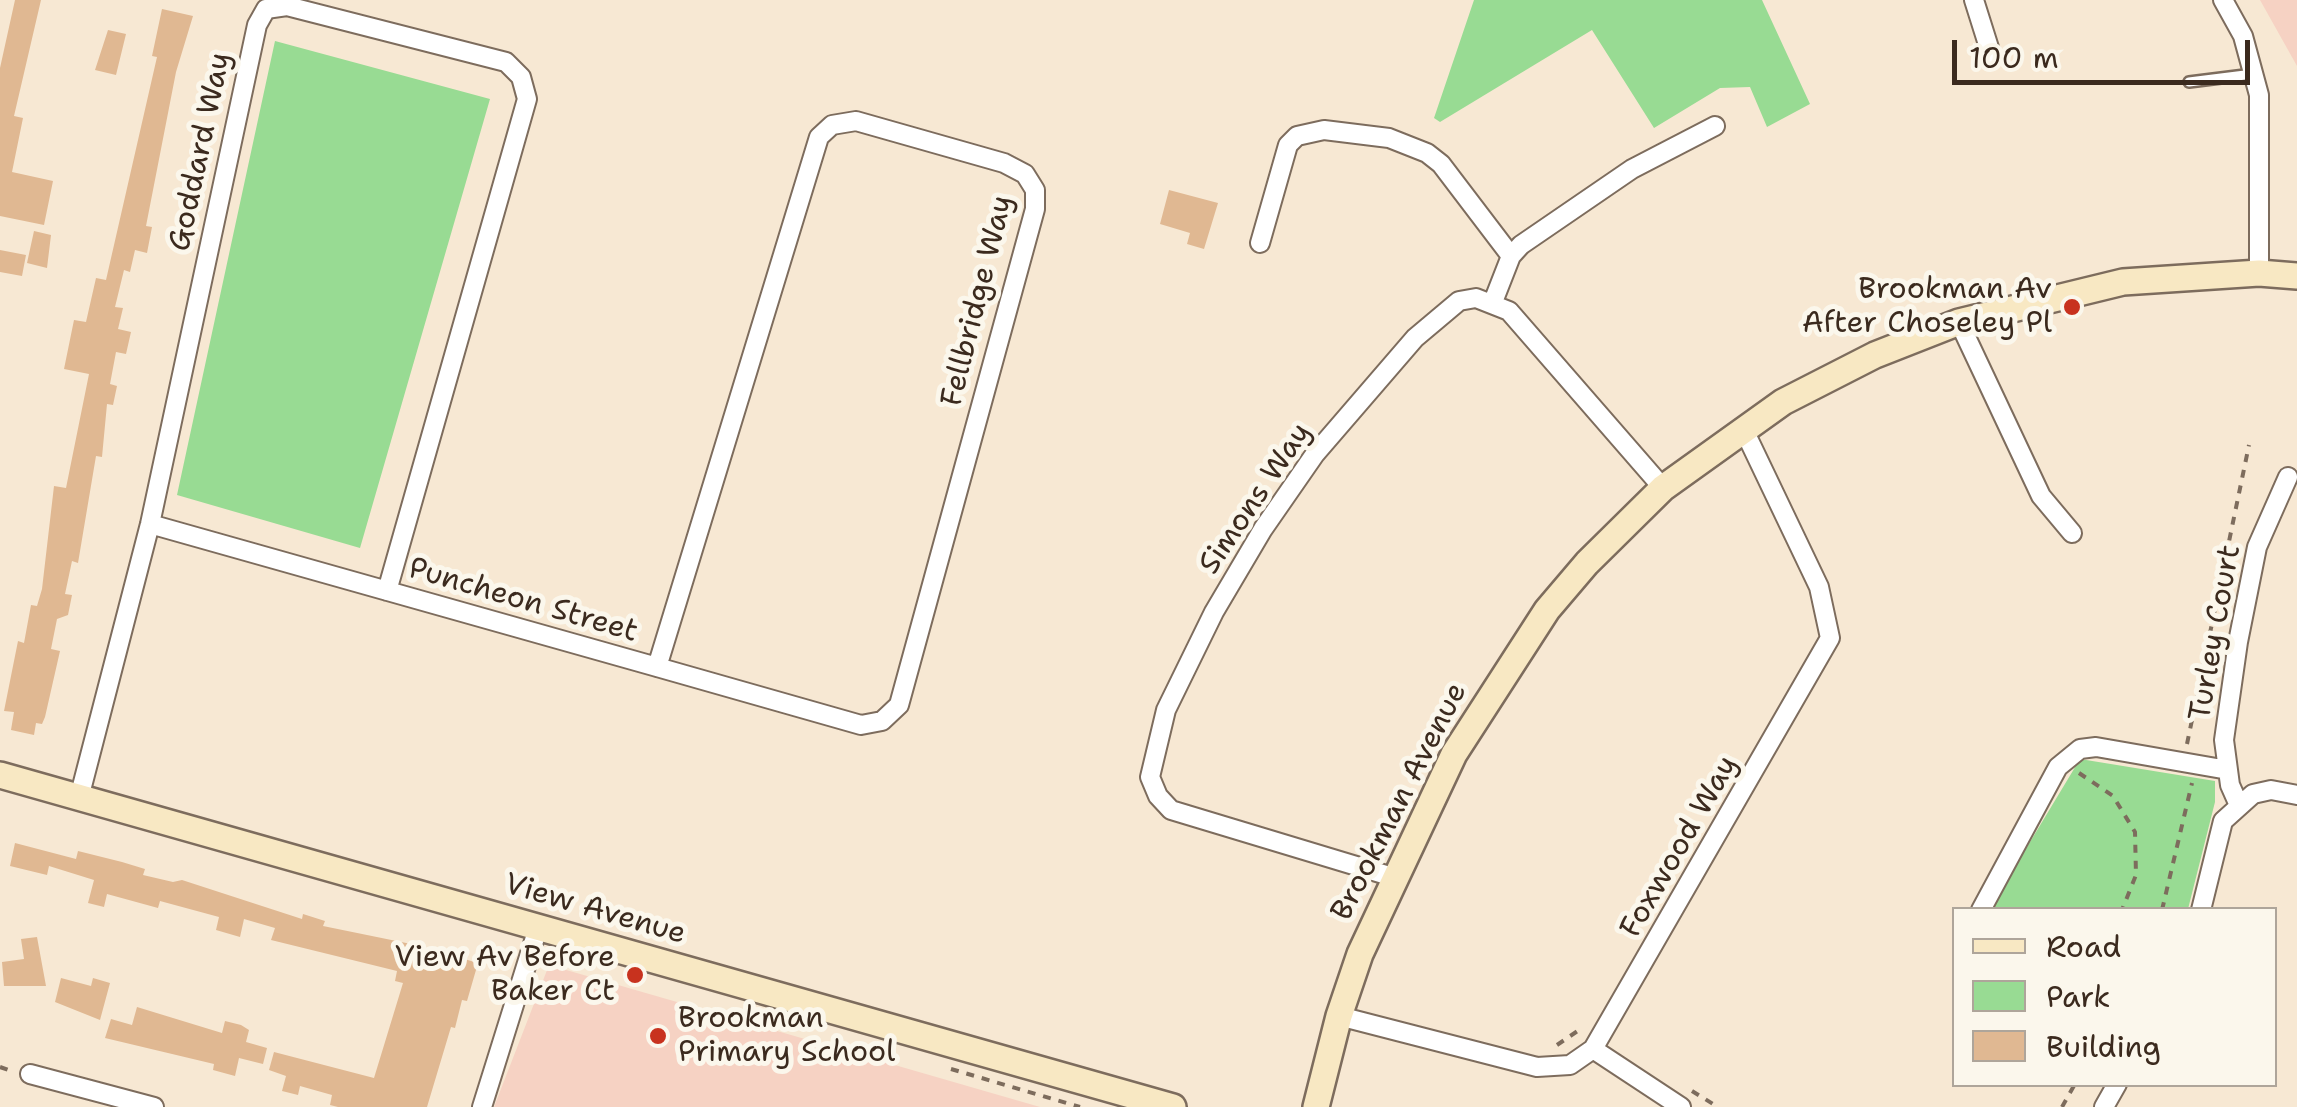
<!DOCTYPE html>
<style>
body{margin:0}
#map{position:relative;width:2297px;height:1107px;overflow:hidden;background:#f7e8d3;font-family:"Shantell Sans",sans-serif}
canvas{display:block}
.legend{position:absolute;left:1952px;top:907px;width:325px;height:180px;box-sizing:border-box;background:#fbf7ec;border:2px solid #aea59a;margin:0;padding:12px 18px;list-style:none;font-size:30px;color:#3b2a1e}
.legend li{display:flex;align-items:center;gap:20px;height:50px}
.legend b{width:50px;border:2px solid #aea59a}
.scale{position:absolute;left:1952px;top:40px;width:298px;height:45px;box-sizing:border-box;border:5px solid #3b2a1e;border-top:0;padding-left:12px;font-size:30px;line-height:35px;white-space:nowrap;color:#3b2a1e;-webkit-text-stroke:8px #fbf7ec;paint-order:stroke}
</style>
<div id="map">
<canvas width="2297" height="1107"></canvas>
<ul class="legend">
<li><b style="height:12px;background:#f8e8c3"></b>Road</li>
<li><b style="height:28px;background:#98db93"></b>Park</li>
<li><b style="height:28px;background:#e0b892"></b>Building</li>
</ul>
<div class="scale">100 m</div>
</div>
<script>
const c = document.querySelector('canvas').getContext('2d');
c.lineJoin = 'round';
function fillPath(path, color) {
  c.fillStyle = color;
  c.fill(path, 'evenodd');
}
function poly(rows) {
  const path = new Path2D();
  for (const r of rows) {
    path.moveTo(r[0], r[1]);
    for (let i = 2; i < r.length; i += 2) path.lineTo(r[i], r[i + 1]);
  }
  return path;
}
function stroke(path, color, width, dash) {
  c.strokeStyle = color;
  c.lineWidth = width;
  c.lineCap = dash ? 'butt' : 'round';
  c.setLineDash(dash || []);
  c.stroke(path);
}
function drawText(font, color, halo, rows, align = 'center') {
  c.font = font + ' "Shantell Sans",sans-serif';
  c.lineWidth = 10;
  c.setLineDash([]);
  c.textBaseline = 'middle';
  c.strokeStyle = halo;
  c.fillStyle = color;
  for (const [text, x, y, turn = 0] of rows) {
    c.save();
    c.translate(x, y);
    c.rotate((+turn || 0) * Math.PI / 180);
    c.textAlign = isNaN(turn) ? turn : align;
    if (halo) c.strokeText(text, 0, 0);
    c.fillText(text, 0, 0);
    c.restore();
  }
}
const built = poly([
 [2260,0,2297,0,2297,67,2297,66],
 [549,965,1040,1107,494,1107]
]);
const green = poly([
 [1474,0,1762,0,1810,104,1767,127,1750,87,1720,88,1654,128,1592,30,1440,122,1434,118],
 [275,41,490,99,360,548,177,495],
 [2080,759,2215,781,2215,802,2188,909,1989,910]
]);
const building = poly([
 [15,0,41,0,14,116,23,118,12,172,53,181,44,225,0,216,0,68],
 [162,9,193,16,176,72,146,226,152,227,147,253,135,250,130,272,124,270,115,307,123,308,118,329,131,332,126,354,116,352,110,384,117,386,113,405,107,404,102,457,96,456,78,563,72,561,65,594,72,595,68,615,57,619,51,649,60,651,45,717,42,724,36,723,34,735,11,730,14,712,4,711,18,641,24,643,31,605,37,606,42,589,54,486,66,488,89,374,64,369,74,320,86,322,96,278,106,280,157,57,152,56],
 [108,30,126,34,116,75,95,70],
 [1169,190,1218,203,1204,249,1187,244,1190,233,1160,224],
 [34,231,51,235,47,268,27,263],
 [0,250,26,255,22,276,0,272],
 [15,843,76,859,78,851,122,862,145,869,143,875,173,882,182,880,302,919,303,914,325,921,323,926,411,944,410,949,428,954,427,958,458,967,461,958,478,963,467,1001,462,1000,455,1028,451,1027,427,1107,338,1107,330,1105,332,1095,300,1086,298,1095,282,1091,286,1076,269,1070,274,1052,374,1078,403,983,395,981,397,971,271,940,275,928,244,919,240,937,216,930,219,917,160,901,158,908,107,894,104,907,88,903,94,880,49,866,47,875,10,866],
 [37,937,46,986,4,986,2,962,24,959,21,939],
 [61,978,91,986,93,978,110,983,100,1020,55,1002],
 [137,1007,222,1033,225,1021,241,1025,249,1030,246,1042,267,1048,263,1064,239,1058,235,1076,213,1070,214,1064,105,1038,111,1019,132,1025]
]);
const path = poly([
 [2187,744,2249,445],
 [2079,773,2113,796,2135,832,2136,875,2122,910],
 [2162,910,2192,783],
 [1557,1045,1582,1028],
 [0,1067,11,1071],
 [951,1069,1080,1107],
 [1692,1091,1718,1107],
 [2062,1107,2075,1084]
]);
const lane = poly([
 [2189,82,2253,74]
]);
const street = poly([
 [1974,0,1991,54],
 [2223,0,2243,36,2259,95,2259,273],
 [1260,243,1288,145,1297,136,1324,130,1389,138,1427,153,1441,164,1511,256],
 [1493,302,1511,256,1521,245,1632,169,1715,126],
 [1959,322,2041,496,2072,533],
 [150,524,657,667,861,725,882,721,899,705,1035,209,1035,190,1025,174,1004,163,856,121,832,125,819,137,657,667],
 [79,798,150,524,257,25,266,9,287,6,506,62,521,77,527,99,387,591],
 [2238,803,2230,785,2224,740,2238,642,2257,547,2288,477],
 [1393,877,1171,810,1158,796,1150,777,1166,710,1214,612,1263,529,1315,454,1415,338,1459,301,1476,298,1509,311,1663,488],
 [1981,910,2058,767,2080,749,2096,747,2228,770],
 [2201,910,2223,821,2253,794,2271,790,2297,795],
 [1339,1016,1537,1067,1570,1065,1593,1049,1830,638,1819,587,1743,428],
 [1593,1049,1681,1107],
 [30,1074,154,1107],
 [482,1107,538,928],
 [2104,1107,2117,1084]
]);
const secondary = poly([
 [0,775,1173,1107],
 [1316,1107,1339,1016,1360,954,1454,754,1547,610,1587,563,1663,488,1783,402,1875,355,1959,322,2123,282,2259,273,2297,276]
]);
const markers = [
 [2072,307,10,"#c8321e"],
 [635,975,10,"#c8321e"],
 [658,1036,10,"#c8321e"]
];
const streetNames = [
 ["Goddard Way",201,152,-78],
 ["Fellbridge Way",978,301,-76],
 ["Simons Way",1256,499,-56],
 ["Puncheon Street",523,601,16],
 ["Turley Court",2216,633,-80],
 ["Brookman Avenue",1400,802,-63],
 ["Foxwood Way",1680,847,-60],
 ["View Avenue",595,910,16]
];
const poiNames = [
 ["Brookman Av",2052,290],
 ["After Choseley Pl",2052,324],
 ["View Av Before",615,958],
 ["Baker Ct",615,992],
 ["Brookman",678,1019,"left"],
 ["Primary School",678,1053,"left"]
];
fillPath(built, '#f6d2c3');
fillPath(green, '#98db93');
fillPath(building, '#e0b892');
stroke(lane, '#7d6c5d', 14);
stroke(street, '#7d6c5d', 22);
stroke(secondary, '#7d6c5d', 30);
stroke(path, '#7d6c5d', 4, [8, 8]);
stroke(lane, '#fff', 9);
stroke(street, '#fff', 18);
stroke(secondary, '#f8e8c3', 25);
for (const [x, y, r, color] of markers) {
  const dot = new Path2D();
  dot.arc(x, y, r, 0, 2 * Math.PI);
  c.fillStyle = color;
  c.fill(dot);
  stroke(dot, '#fbf7ec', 4);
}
drawText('30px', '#3b2a1e', '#fbf7ec', streetNames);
drawText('30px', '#3b2a1e', '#fbf7ec', poiNames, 'right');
</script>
